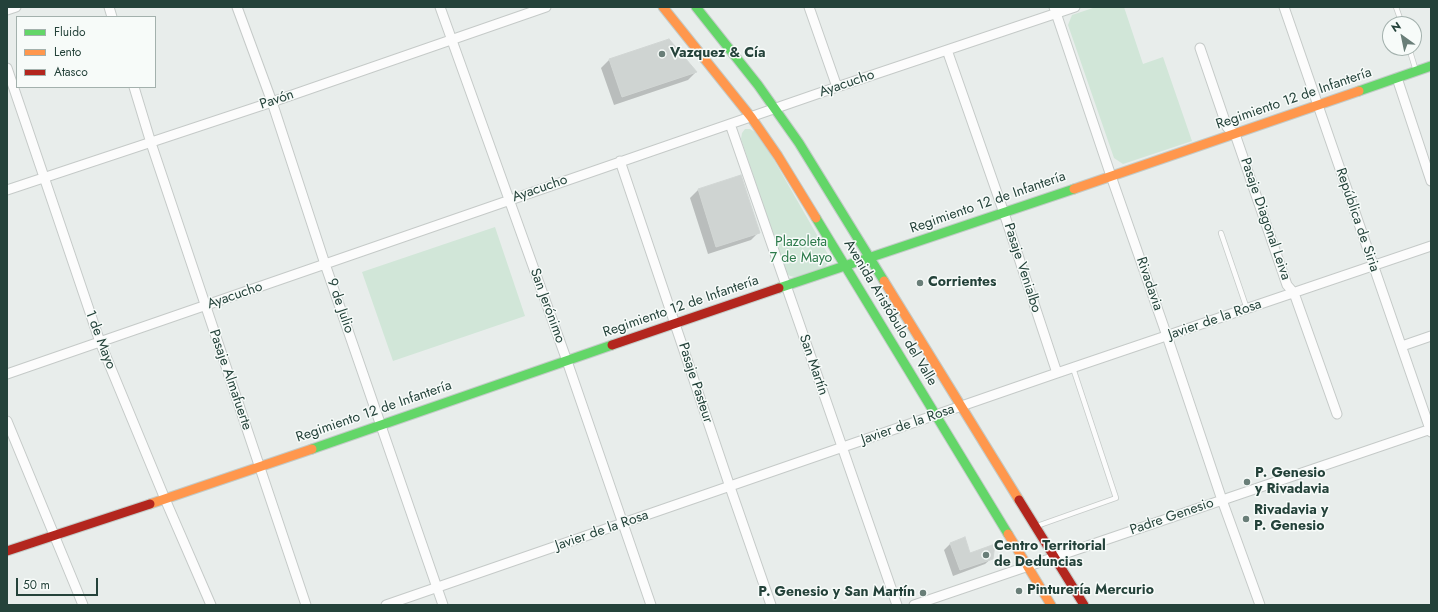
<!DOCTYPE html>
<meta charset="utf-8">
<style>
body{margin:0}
#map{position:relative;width:1438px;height:612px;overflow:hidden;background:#e8edeb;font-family:Jost,sans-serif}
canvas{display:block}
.frame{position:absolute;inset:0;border:8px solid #24423a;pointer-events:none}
.legend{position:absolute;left:16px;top:16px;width:140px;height:72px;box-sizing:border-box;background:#f7fbf9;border:1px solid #a3b1ad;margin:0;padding:5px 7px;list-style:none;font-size:12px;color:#24423a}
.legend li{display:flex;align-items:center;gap:8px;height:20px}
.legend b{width:20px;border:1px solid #a3b1ad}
.north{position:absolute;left:1382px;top:16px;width:40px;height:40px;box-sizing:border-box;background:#f7fbf9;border:1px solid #a3b1ad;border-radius:50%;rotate:327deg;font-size:11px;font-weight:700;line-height:16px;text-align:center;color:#24423a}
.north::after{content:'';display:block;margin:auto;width:14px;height:18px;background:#697e78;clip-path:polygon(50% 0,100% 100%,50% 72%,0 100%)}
.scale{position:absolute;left:16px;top:578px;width:82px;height:18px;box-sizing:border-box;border:2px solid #24423a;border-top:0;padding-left:5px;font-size:12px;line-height:14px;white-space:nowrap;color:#24423a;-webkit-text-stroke:3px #f7fbf9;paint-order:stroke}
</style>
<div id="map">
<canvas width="1438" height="612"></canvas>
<div class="frame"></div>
<ul class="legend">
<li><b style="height:5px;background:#63d668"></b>Fluido</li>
<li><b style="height:5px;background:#ff974d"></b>Lento</li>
<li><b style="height:5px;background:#b3261e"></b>Atasco</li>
</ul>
<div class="north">N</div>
<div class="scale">50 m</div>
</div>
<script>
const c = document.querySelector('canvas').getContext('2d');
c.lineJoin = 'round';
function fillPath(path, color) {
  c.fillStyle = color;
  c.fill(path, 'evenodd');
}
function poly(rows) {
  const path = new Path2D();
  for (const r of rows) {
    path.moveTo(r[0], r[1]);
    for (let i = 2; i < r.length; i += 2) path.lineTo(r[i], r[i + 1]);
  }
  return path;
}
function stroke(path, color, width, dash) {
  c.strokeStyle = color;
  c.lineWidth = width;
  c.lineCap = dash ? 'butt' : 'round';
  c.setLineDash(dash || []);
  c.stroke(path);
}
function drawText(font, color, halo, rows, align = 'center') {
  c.font = font + ' Jost,sans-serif';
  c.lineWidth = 3;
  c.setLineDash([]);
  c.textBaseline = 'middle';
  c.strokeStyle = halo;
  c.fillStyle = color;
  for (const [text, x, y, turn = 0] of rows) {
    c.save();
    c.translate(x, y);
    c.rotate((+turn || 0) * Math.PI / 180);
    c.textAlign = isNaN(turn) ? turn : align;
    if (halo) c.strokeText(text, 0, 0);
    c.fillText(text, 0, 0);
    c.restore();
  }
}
const green = poly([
 [1096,7,1124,7,1143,64,1163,57,1192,141,1123,164,1114,158,1068,25,1072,15],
 [745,129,750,129,755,132,774,160,829,256,829,261,825,267,795,277,790,276,786,273,741,139,742,133],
 [495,227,525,316,393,361,362,272]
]);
const shadow = poly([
 [669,40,696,72,688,80,614,105,601,68,609,60],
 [698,190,759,232,751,240,708,254,690,198],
 [950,544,970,554,992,558,985,564,953,576,944,550]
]);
const building = poly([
 [669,39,697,72,622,97,609,59,669,39],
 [741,175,760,233,716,247,698,189,741,175],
 [965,537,970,553,995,544,993,559,960,570,950,543,965,537]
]);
const lane = poly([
 [1396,7,1402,24],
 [1409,48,1416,71],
 [1221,233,1247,309],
 [1037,526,1116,498,1073,368]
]);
const street = poly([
 [109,7,112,17],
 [237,7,272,102,325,264,443,605],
 [440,7,567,361,651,605],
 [809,7,837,87],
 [1054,7,1111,176,1167,336,1222,500,1260,605],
 [1284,7,1431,432],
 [7,10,16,7],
 [1200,48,1227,127,1235,134,1287,285,1294,293,1337,414],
 [947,50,1004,213,1057,373],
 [7,68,100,342,165,499,211,605],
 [1397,78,1431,181],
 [134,87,151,143,306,605],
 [730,124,897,605],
 [620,161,730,487,771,605],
 [7,190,272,102,546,7],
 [1402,346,1431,336],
 [7,374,837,87,1075,7],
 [7,421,83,605],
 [386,605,1057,373,1431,246],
 [914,605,1431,429]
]);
const fast = poly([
 [696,7,758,85,799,143,884,281],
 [1359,91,1431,66],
 [816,218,1008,534],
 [779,288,1074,189],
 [312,449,612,345]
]);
const slow = poly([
 [663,7,751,117,778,156,816,218],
 [1074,189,1359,91],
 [884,281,1019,500],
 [150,504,312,449],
 [1008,534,1051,605]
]);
const jam = poly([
 [612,345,779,288],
 [1019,500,1084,605],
 [7,551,150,504]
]);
const markers = [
 [662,54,4,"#697e78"],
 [920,283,4,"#697e78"],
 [1247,482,4,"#697e78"],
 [1246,519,4,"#697e78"],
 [986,555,4,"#697e78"],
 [1019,591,4,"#697e78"],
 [923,593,4,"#697e78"]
];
const poiNames = [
 ["Vazquez & Cía",670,54],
 ["Corrientes",928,283],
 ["P. Genesio",1255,474],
 ["y Rivadavia",1255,490],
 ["Rivadavia y",1254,511],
 ["P. Genesio",1254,527],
 ["Centro Territorial",994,547],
 ["de Deduncias",994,563],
 ["Pinturería Mercurio",1027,591],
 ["P. Genesio y San Martín",915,593,"right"]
];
const streetNames = [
 ["Ayacucho",847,84,-19],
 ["Regimiento 12 de Infantería",1294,99,-19],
 ["Pavón",277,100,-19],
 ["Ayacucho",540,189,-19],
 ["Regimiento 12 de Infantería",988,203,-19],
 ["Pasaje Diagonal Leiva",1265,219,71],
 ["República de Siria",1357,220,71],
 ["Pasaje Venialbo",1022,268,72],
 ["Rivadavia",1149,284,71],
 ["Ayacucho",235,296,-19],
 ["9 de Julio",340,306,71],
 ["San Jerónimo",547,306,70],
 ["Regimiento 12 de Infantería",681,307,-19],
 ["Avenida Aristóbulo del Valle",890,313,59],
 ["Javier de la Rosa",1215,320,-19],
 ["1 de Mayo",100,340,69],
 ["San Martín",813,365,71],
 ["Pasaje Almafuerte",230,380,71],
 ["Pasaje Pasteur",695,383,72],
 ["Regimiento 12 de Infantería",374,412,-19],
 ["Javier de la Rosa",908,425,-19],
 ["Padre Genesio",1172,517,-19],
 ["Javier de la Rosa",602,531,-19]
];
const parkNames = [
 ["Plazoleta",801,243],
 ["7 de Mayo",801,259]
];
fillPath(green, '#d1e6d8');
fillPath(shadow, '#0003');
fillPath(building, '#cfd4d2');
stroke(building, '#d1d6d4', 1);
stroke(lane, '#c5cac8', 6);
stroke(street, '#c5cac8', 11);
stroke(fast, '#c3cbc8', 11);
stroke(slow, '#c3cbc8', 11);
stroke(jam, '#c3cbc8', 11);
stroke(lane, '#fcfcfc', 4.5);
stroke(street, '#fcfcfc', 9);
stroke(fast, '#63d668', 9);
stroke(slow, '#ff974d', 9);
stroke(jam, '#b3261e', 9);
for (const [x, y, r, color] of markers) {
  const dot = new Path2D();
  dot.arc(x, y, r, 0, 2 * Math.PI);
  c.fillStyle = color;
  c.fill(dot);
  stroke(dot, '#f7fbf9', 1.5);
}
drawText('bold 14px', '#24423a', '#f7fbf9', poiNames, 'left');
drawText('14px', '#24423a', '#f7fbf9', streetNames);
drawText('14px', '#2d7a4b', '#f7fbf9', parkNames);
</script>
